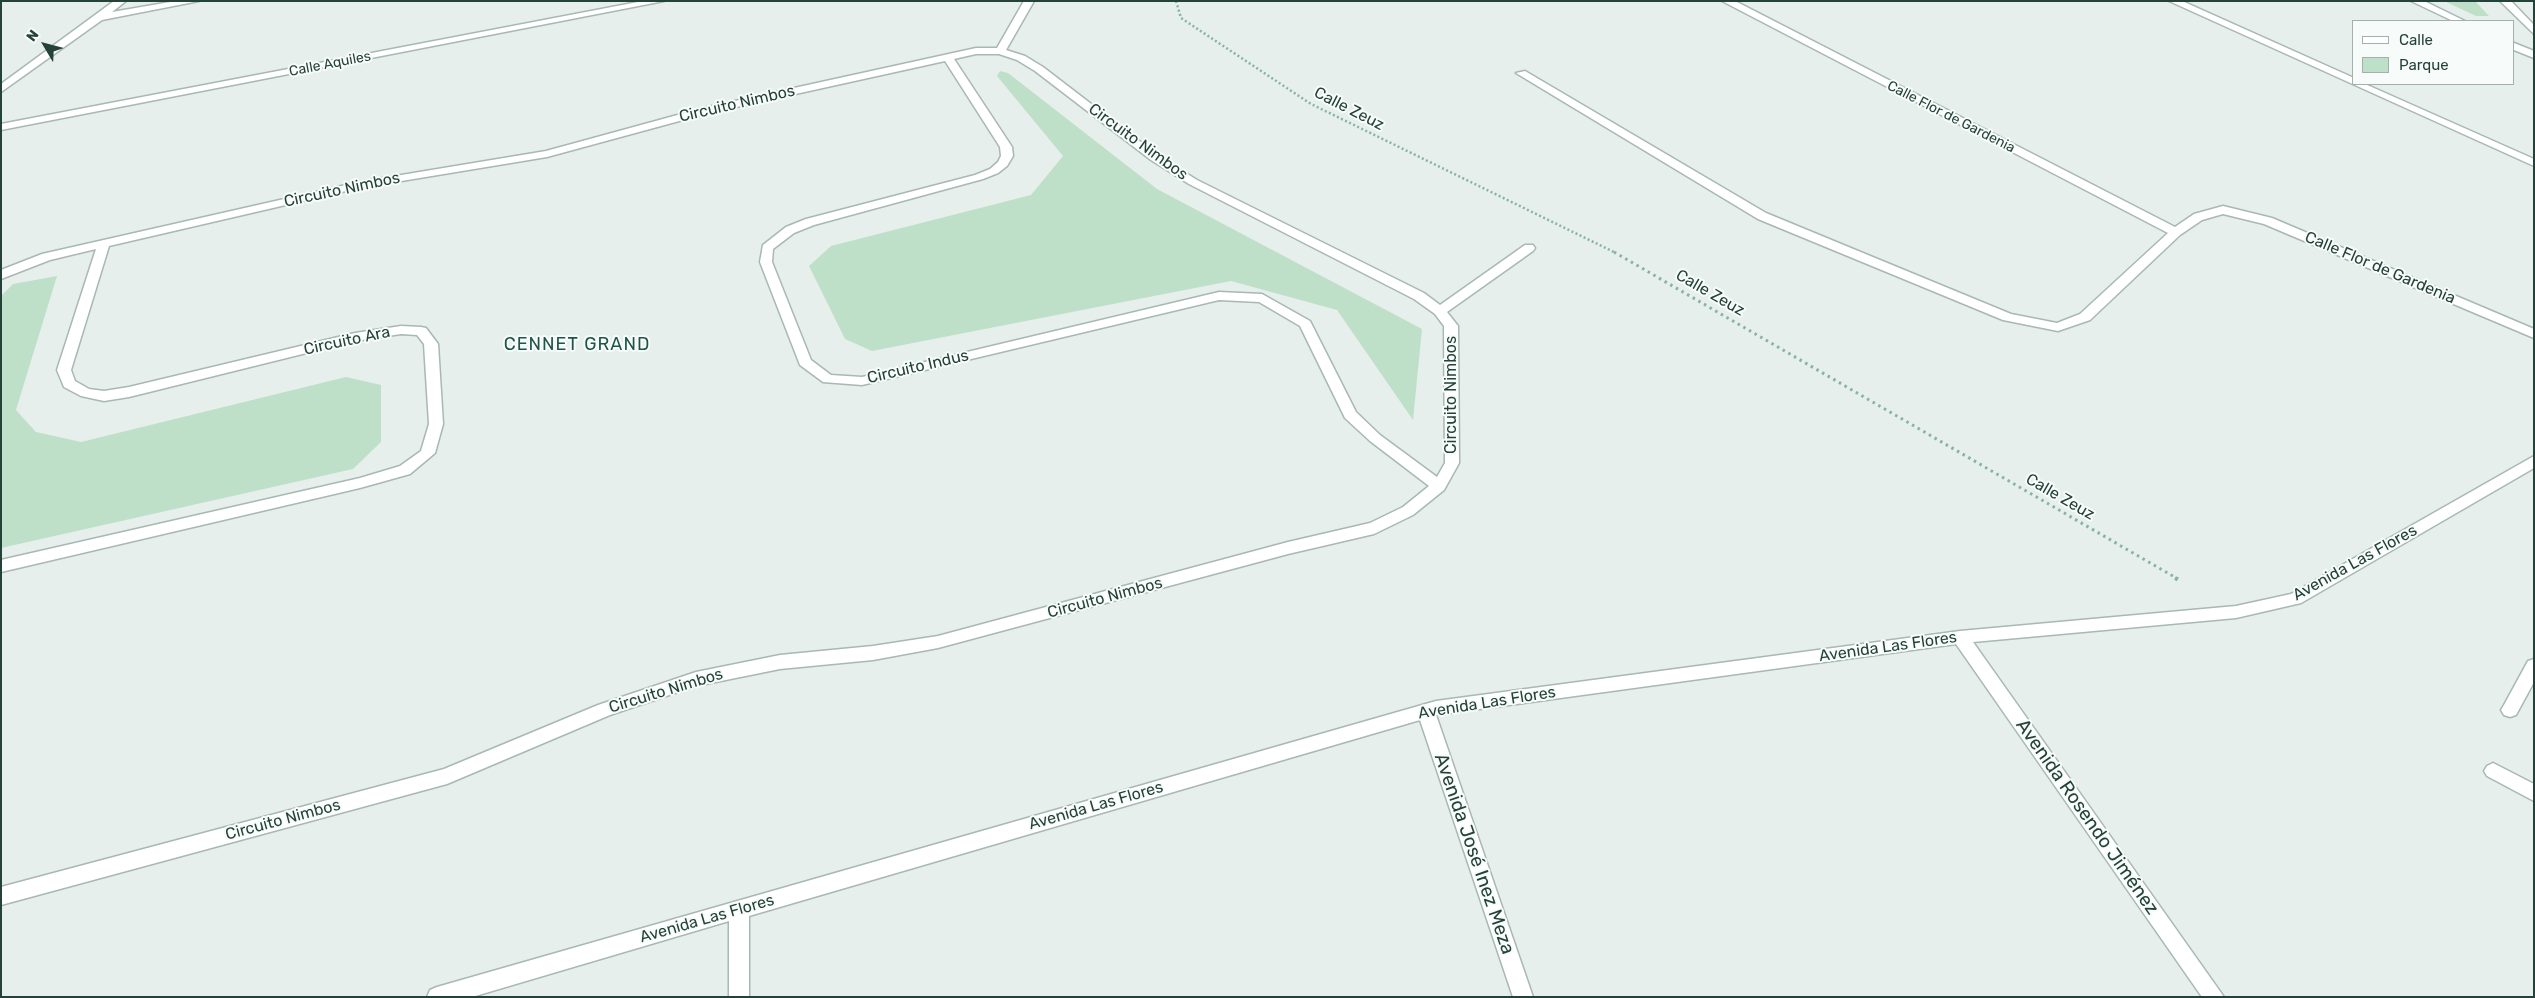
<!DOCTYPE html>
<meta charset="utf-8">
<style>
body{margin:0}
#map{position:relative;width:2535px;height:998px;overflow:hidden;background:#e6efeb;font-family:Rubik,sans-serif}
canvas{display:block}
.frame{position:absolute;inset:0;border:2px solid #24423a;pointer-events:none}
.legend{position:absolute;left:2352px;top:20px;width:162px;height:65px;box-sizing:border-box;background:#f7fbf9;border:1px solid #a3b1ad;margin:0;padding:6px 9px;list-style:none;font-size:15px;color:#24423a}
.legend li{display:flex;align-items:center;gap:10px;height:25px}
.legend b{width:25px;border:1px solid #a3b1ad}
.north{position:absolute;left:20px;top:20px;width:50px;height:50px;-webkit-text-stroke:4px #f7fbf9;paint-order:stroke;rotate:307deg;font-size:14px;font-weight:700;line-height:20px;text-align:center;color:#24423a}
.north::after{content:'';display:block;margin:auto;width:18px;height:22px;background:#24423a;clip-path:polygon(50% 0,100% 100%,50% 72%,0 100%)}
</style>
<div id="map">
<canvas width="2535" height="998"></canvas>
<div class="frame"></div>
<ul class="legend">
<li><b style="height:6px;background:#fff"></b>Calle</li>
<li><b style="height:14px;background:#bfe0c8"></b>Parque</li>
</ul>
<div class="north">N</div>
</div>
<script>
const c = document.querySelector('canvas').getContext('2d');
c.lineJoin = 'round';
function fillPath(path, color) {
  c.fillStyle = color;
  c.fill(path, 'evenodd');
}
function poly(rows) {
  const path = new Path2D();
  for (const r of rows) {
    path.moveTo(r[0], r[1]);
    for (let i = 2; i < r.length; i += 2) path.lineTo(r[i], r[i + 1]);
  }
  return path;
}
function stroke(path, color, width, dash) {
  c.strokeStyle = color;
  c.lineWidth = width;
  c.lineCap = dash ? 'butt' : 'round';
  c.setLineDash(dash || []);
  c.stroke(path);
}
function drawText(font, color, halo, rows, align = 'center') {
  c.font = font + ' Rubik,sans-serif';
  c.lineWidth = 4;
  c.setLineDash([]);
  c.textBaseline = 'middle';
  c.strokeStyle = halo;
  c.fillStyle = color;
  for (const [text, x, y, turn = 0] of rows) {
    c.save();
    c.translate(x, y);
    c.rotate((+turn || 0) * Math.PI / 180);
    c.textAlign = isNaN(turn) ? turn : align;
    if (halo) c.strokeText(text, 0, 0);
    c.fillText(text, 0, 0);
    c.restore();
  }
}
const green = poly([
 [2444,1,2475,1,2489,16,2476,16],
 [1000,71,1008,73,1157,189,1422,329,1413,420,1337,310,1231,281,872,351,845,339,809,266,831,246,1031,195,1063,156,997,76],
 [57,276,16,410,36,432,81,442,346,377,381,385,381,442,353,469,1,548,1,296,13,284]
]);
const pathFar2 = poly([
 [1176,1,1181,18,1311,104,1616,253]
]);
const pathFar1 = poly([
 [1614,252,2178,579]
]);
const path = poly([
 [2175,578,2181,581]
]);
const minor = poly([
 [114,1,126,1,112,12,176,1,199,1,102,20,1,92,1,84,114,1],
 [643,1,664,1,1,130,1,124,643,1],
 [1024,1,1034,1,1006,50,1025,56,1043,67,1159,156,1197,180,1424,293,1440,305,1525,245,1533,245,1535,248,1533,251,1447,312,1458,326,1459,463,1444,490,1413,515,1374,534,1288,554,938,648,873,660,780,669,696,686,610,715,447,784,1,905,1,887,444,769,598,705,696,672,780,655,873,646,938,636,1288,542,1370,523,1403,507,1429,486,1370,441,1345,418,1300,326,1259,302,1219,300,862,385,823,382,800,365,760,262,763,245,786,227,806,219,975,175,990,169,998,162,1001,156,1000,147,945,61,705,114,547,157,359,188,109,246,71,370,75,381,89,389,104,391,129,387,355,333,401,326,421,327,426,328,438,344,443,424,435,453,410,474,360,488,1,572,1,560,360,478,400,466,421,451,429,424,424,344,417,335,401,334,355,341,129,397,104,401,81,396,64,387,57,370,96,249,50,260,1,279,1,270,42,254,359,182,546,151,703,108,976,48,997,48,1024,1],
 [976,54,999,54,1017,60,1035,71,1151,160,1189,184,1414,299,1435,314,1444,326,1445,463,1437,477,1380,435,1356,412,1310,321,1262,294,1219,292,862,377,831,375,811,360,772,262,773,249,794,233,814,225,983,179,998,173,1007,166,1013,156,1012,147,954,59,976,54],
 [1722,1,1735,1,2175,227,2194,214,2223,206,2272,218,2534,329,2534,338,2264,224,2223,214,2202,220,2180,235,2090,320,2058,331,2003,320,1758,219,1516,73,1525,71,1766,213,2011,314,2057,323,2080,314,2168,233,1722,1],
 [2169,1,2182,1,2354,78,2354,84,2365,84,2534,159,2534,166,2169,1],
 [2411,1,2424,1,2465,21,2453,21,2411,1],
 [2500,1,2511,1,2534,25,2534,34,2500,1],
 [2514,43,2534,51,2534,58,2514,50,2514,43],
 [2534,456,2534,468,2301,603,2236,618,1973,642,2224,997,2202,997,1956,644,1436,715,1533,997,1513,997,1420,720,749,916,749,997,729,997,729,921,472,997,427,997,430,990,437,987,1436,701,1960,631,2236,606,2291,594,2534,456],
 [2534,659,2534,682,2516,715,2510,717,2504,715,2501,710,2504,705,2528,661,2534,659],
 [2493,763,2534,784,2534,801,2487,776,2484,771,2487,766,2493,763]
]);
const farStreetnames = [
 ["Calle Aquiles",330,64,-11],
 ["Calle Flor de Gardenia",1951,117,27]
];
const streetNames = [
 ["Circuito Nimbos",737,104,-13],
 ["Calle Zeuz",1349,109,27],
 ["Circuito Nimbos",1138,142,36],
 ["Circuito Nimbos",342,190,-12],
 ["Calle Flor de Gardenia",2380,268,23],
 ["Calle Zeuz",1710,293,30],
 ["Circuito Ara",347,341,-12],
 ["Circuito Indus",918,367,-13],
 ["Circuito Nimbos",1451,395,-90],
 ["Calle Zeuz",2060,497,30],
 ["Avenida Las Flores",2355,563,-29],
 ["Circuito Nimbos",1105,598,-15],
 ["Avenida Las Flores",1888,647,-8],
 ["Circuito Nimbos",666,691,-17],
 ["Avenida Las Flores",1487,703,-9],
 ["Avenida Las Flores",1096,806,-16],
 ["Circuito Nimbos",283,820,-15],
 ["Avenida Las Flores",707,919,-16]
];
const neighbourhoodNames = [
 ["CENNET GRAND",577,345]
];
const nearStreetnames = [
 ["Avenida Rosendo Jiménez",2087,817,55],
 ["Avenida José Inez Meza",1474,854,71]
];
fillPath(green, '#bfe0c8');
stroke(minor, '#a8b8b2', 3);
stroke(pathFar2, '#86b3a5', 2.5, [2, 2.5]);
stroke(pathFar1, '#86b3a5', 3, [2.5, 4]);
stroke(path, '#86b3a5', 4, [3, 4.5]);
fillPath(minor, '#fff');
drawText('14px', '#24423a', '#f7fbf9', farStreetnames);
drawText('16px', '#24423a', '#f7fbf9', streetNames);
c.letterSpacing = '1px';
drawText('18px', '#1f5548', '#f7fbf9', neighbourhoodNames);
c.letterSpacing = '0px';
drawText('19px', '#24423a', '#f7fbf9', nearStreetnames);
</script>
